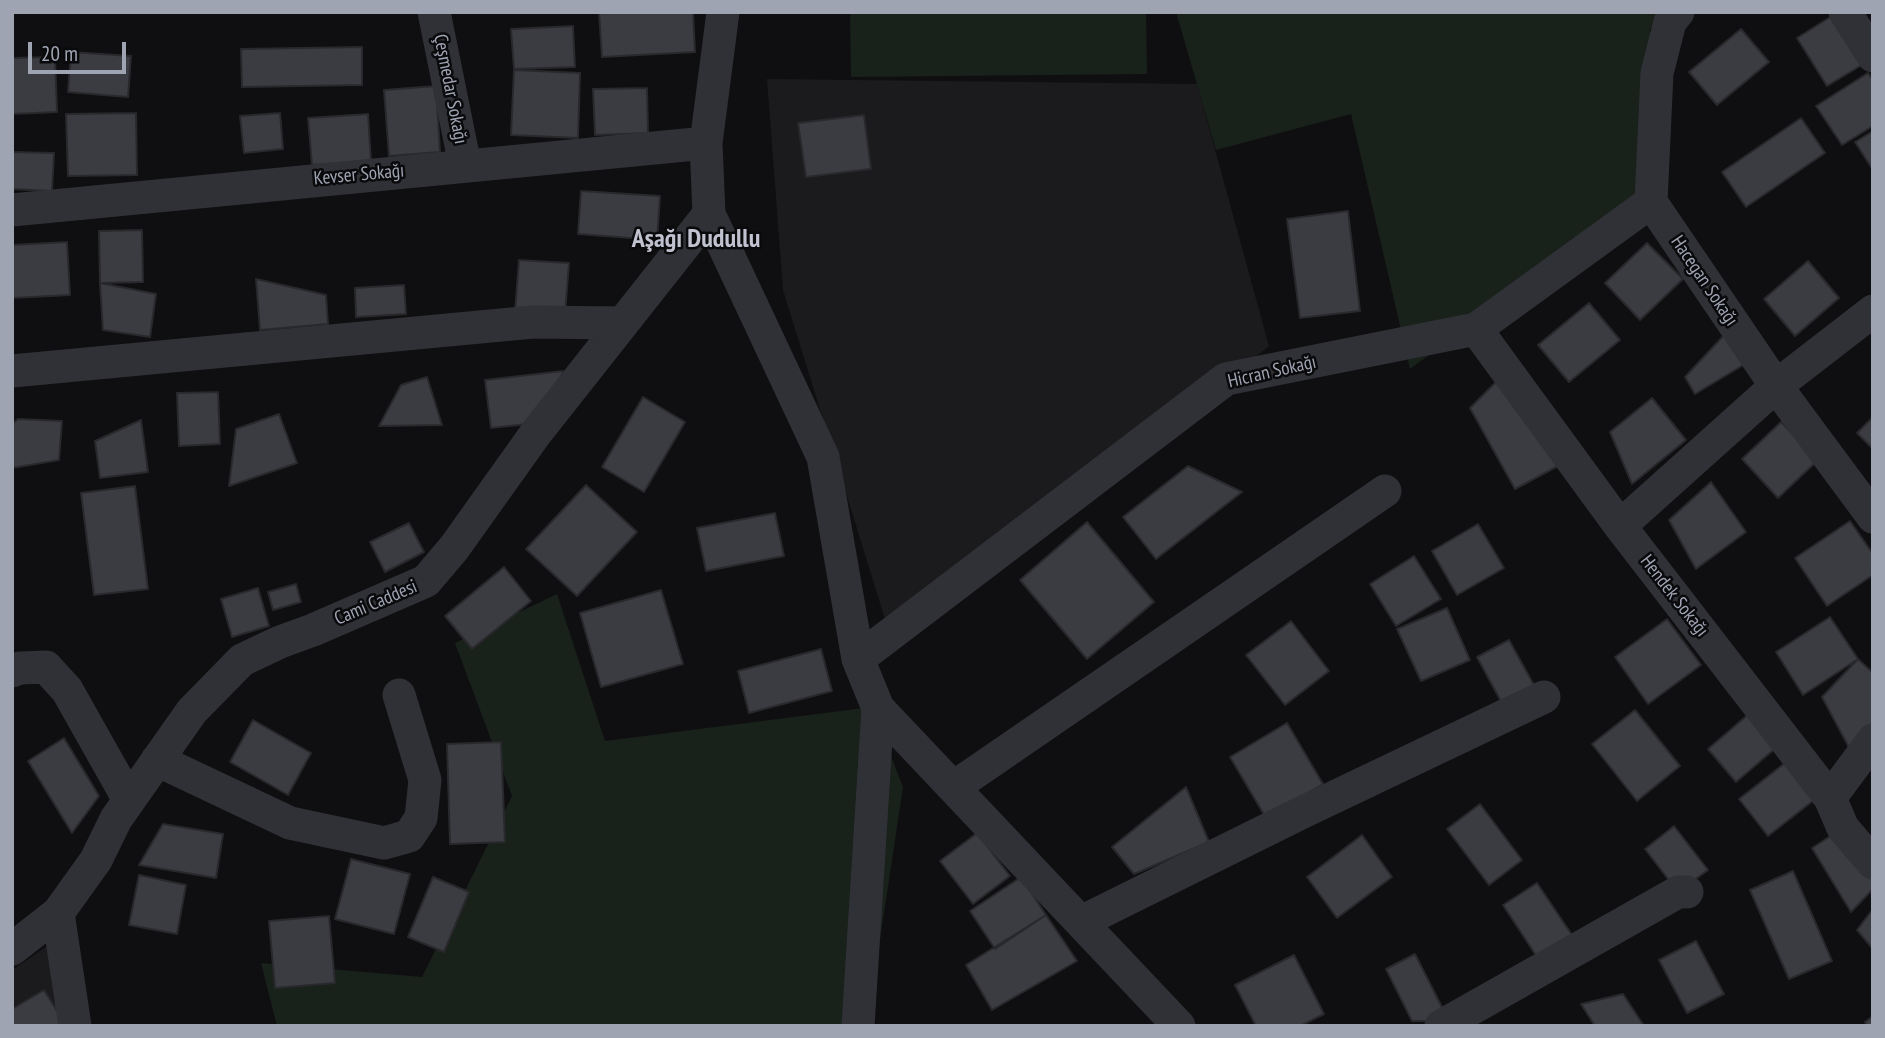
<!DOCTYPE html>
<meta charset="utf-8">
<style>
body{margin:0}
#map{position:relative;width:1885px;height:1038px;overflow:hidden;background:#0f0f11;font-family:"PT Sans Narrow",sans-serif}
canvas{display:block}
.frame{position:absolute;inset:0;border:14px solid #9fa4b3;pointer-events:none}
.scale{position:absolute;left:28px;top:42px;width:98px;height:32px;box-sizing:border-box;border:4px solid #9fa4b3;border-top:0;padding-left:9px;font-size:21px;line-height:24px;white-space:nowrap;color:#9fa4b3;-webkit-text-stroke:5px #0a0a0c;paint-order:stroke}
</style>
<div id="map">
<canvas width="1885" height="1038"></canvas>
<div class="frame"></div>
<div class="scale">20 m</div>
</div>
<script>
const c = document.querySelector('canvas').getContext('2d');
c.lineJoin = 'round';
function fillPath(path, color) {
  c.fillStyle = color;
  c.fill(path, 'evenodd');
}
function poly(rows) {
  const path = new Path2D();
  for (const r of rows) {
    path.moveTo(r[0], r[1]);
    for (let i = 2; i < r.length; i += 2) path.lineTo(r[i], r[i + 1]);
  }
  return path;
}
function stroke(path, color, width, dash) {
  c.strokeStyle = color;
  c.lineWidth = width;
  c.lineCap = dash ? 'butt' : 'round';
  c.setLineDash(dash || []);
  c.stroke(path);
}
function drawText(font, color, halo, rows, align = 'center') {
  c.font = font + ' "PT Sans Narrow",sans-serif';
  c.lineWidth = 5;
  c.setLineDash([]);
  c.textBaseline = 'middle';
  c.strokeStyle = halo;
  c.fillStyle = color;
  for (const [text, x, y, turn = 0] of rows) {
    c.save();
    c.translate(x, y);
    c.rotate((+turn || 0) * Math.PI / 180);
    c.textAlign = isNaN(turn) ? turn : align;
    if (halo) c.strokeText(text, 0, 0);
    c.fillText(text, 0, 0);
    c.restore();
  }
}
const built = poly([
 [767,79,1197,84,1269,346,894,648,783,290],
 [49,945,86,1023,12,1026,12,970]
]);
const green = poly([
 [850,12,1146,12,1147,74,851,77],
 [1176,12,1668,12,1650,29,1658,186,1410,369,1351,114,1216,150],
 [557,594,605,741,872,707,903,787,867,1026,277,1026,261,963,422,977,512,796,455,643]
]);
const building = poly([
 [599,12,693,12,695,52,602,57,599,12],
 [1835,14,1865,63,1827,86,1797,38,1835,14],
 [573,26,575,67,514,69,511,29,573,26],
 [1741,29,1769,62,1717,105,1689,72,1741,29],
 [362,47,362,85,242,87,241,49,362,47],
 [71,52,131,56,128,97,68,92,71,52],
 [55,57,57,112,12,114,12,58,55,57],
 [514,70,580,73,578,138,511,135,514,70],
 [1868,73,1873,80,1873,126,1842,145,1816,106,1868,73],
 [436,86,440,152,389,156,384,90,436,86],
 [647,88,648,133,595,135,593,89,647,88],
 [136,113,137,175,68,176,66,114,136,113],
 [280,113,283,149,244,153,240,116,280,113],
 [368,114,371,161,312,165,308,118,368,114],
 [864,115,871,169,806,177,798,123,864,115],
 [1801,118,1825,153,1746,207,1722,172,1801,118],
 [1873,131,1873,170,1855,142,1873,131],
 [12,152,54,153,52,191,12,189,12,152],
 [581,191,660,196,657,240,578,234,581,191],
 [1348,211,1360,311,1300,318,1287,219,1348,211],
 [142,230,143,282,100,283,99,231,142,230],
 [67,242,70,295,12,298,12,245,67,242],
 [1647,243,1683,279,1640,320,1605,283,1647,243],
 [519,260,569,263,565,314,515,311,519,260],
 [1808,261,1839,298,1795,336,1764,299,1808,261],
 [256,279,326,295,328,324,260,330,256,279],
 [100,283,156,294,150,337,103,330,100,283],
 [404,285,406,314,356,317,355,288,404,285],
 [1589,303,1620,340,1569,382,1538,345,1589,303],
 [1727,332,1745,364,1695,394,1685,377,1727,332],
 [563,371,545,422,491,428,485,380,563,371],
 [1506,372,1558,466,1515,489,1470,408,1506,372],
 [427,377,442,425,379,426,401,385,427,377],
 [218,392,220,444,179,446,177,393,218,392],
 [643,397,685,422,644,492,602,467,643,397],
 [1652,398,1686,440,1632,484,1610,432,1652,398],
 [279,414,297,463,229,486,236,429,279,414],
 [1873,417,1873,449,1857,433,1873,417],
 [18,419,62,421,59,460,12,468,12,424,18,419],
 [141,420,148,472,100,478,95,441,141,420],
 [1781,422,1818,460,1778,498,1742,459,1781,422],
 [1188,466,1242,492,1156,559,1123,517,1188,466],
 [1711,482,1746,532,1696,569,1669,520,1711,482],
 [586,485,637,532,577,596,526,549,586,485],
 [135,486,148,589,94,595,81,493,135,486],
 [775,513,784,556,706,571,697,528,775,513],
 [1850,521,1873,554,1873,575,1827,606,1795,558,1850,521],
 [1087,522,1154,602,1087,659,1020,580,1087,522],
 [409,523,424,552,385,572,370,542,409,523],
 [1478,524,1504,568,1457,595,1432,551,1478,524],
 [1414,556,1441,599,1396,626,1370,584,1414,556],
 [504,567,531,601,472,649,445,616,504,567],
 [296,584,301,602,273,610,268,592,296,584],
 [258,588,269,626,232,637,221,599,258,588],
 [661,590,683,664,601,687,580,613,661,590],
 [1447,608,1470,660,1421,681,1397,629,1447,608],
 [1830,617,1858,659,1803,695,1776,652,1830,617],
 [1667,619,1701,665,1648,704,1615,657,1667,619],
 [1291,621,1329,671,1285,705,1246,655,1291,621],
 [1509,640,1535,687,1503,705,1477,657,1509,640],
 [821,649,832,691,749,713,738,671,821,649],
 [1858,659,1873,673,1873,731,1852,753,1822,697,1858,659],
 [1635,710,1680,766,1637,801,1592,744,1635,710],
 [1750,713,1778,746,1736,782,1708,749,1750,713],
 [253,720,311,753,288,795,230,762,253,720],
 [1287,723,1323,784,1266,818,1230,757,1287,723],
 [64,738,99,796,72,833,28,761,64,738],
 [501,742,505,842,450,844,447,744,501,742],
 [1785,763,1814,800,1768,836,1739,799,1785,763],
 [1186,787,1209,842,1134,874,1112,847,1186,787],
 [1480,804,1522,860,1489,885,1447,829,1480,804],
 [163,824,223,834,216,878,139,865,163,824],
 [1674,826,1708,870,1678,892,1645,849,1674,826],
 [1843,828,1873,875,1873,889,1851,912,1812,848,1843,828],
 [977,833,1010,876,973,904,940,861,977,833],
 [1362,835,1392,877,1337,918,1307,877,1362,835],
 [351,859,410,874,394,934,335,919,351,859],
 [1793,871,1832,961,1789,979,1750,890,1793,871],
 [139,875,186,885,177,934,129,925,139,875],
 [433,877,469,892,444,952,408,937,433,877],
 [1021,877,1046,915,995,949,970,911,1021,877],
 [1537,883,1572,935,1539,960,1503,905,1537,883],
 [1873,909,1873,949,1857,930,1873,909],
 [1046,915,1077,961,992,1010,966,965,1046,915],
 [329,916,335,983,275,988,269,921,329,916],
 [1696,941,1724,994,1687,1013,1659,960,1696,941],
 [1415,954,1449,1021,1412,1021,1386,969,1415,954],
 [1294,955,1324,1014,1300,1026,1256,1026,1235,985,1294,955],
 [44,990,62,1019,63,1026,12,1026,12,1009,44,990],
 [1623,994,1644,1026,1595,1026,1581,1004,1623,994],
 [1873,1016,1873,1026,1867,1026,1865,1022,1873,1016]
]);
const minor = poly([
 [434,12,465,165],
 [723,12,706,143,709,214,823,457,858,659,878,708,1179,1026],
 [1678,12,1670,22,1657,73,1651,202,1776,386,1873,517],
 [1845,12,1873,56],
 [12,210,706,143],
 [1476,329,1620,526,1830,798,1843,828,1873,863],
 [12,371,533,322,623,323],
 [1620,526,1776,386,1873,311],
 [858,659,1226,379,1476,329,1651,202],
 [12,671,20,668,46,667,67,690,129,800],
 [157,760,290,823,384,843,409,836,421,818,425,780,399,695],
 [954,787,1385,491],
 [1830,798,1873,740],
 [58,913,75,1026],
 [1081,922,1305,811,1544,697],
 [12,949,58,913,96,860,116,819,192,711,242,660,280,642,313,630,426,581,454,548,536,433,709,214],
 [858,1026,878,708],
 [1441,1026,1678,892,1687,892]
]);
const streetNames = [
 ["Çeşmedar Sokağı",450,89,79],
 ["Kevser Sokağı",359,175,-5],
 ["Hacegan Sokağı",1704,281,56],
 ["Hicran Sokağı",1272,372,-13],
 ["Hendek Sokağı",1674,596,52],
 ["Cami Caddesi",376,603,-23]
];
const districtNames = [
 ["Aşağı Dudullu",696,240]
];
fillPath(built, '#1b1b1e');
fillPath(green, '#19211b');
fillPath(building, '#3b3c41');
stroke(building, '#29292d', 2);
stroke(minor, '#303136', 33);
drawText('19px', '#9fa4b3', '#0a0a0c', streetNames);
drawText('bold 26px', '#c0c3cf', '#0a0a0c', districtNames);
</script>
